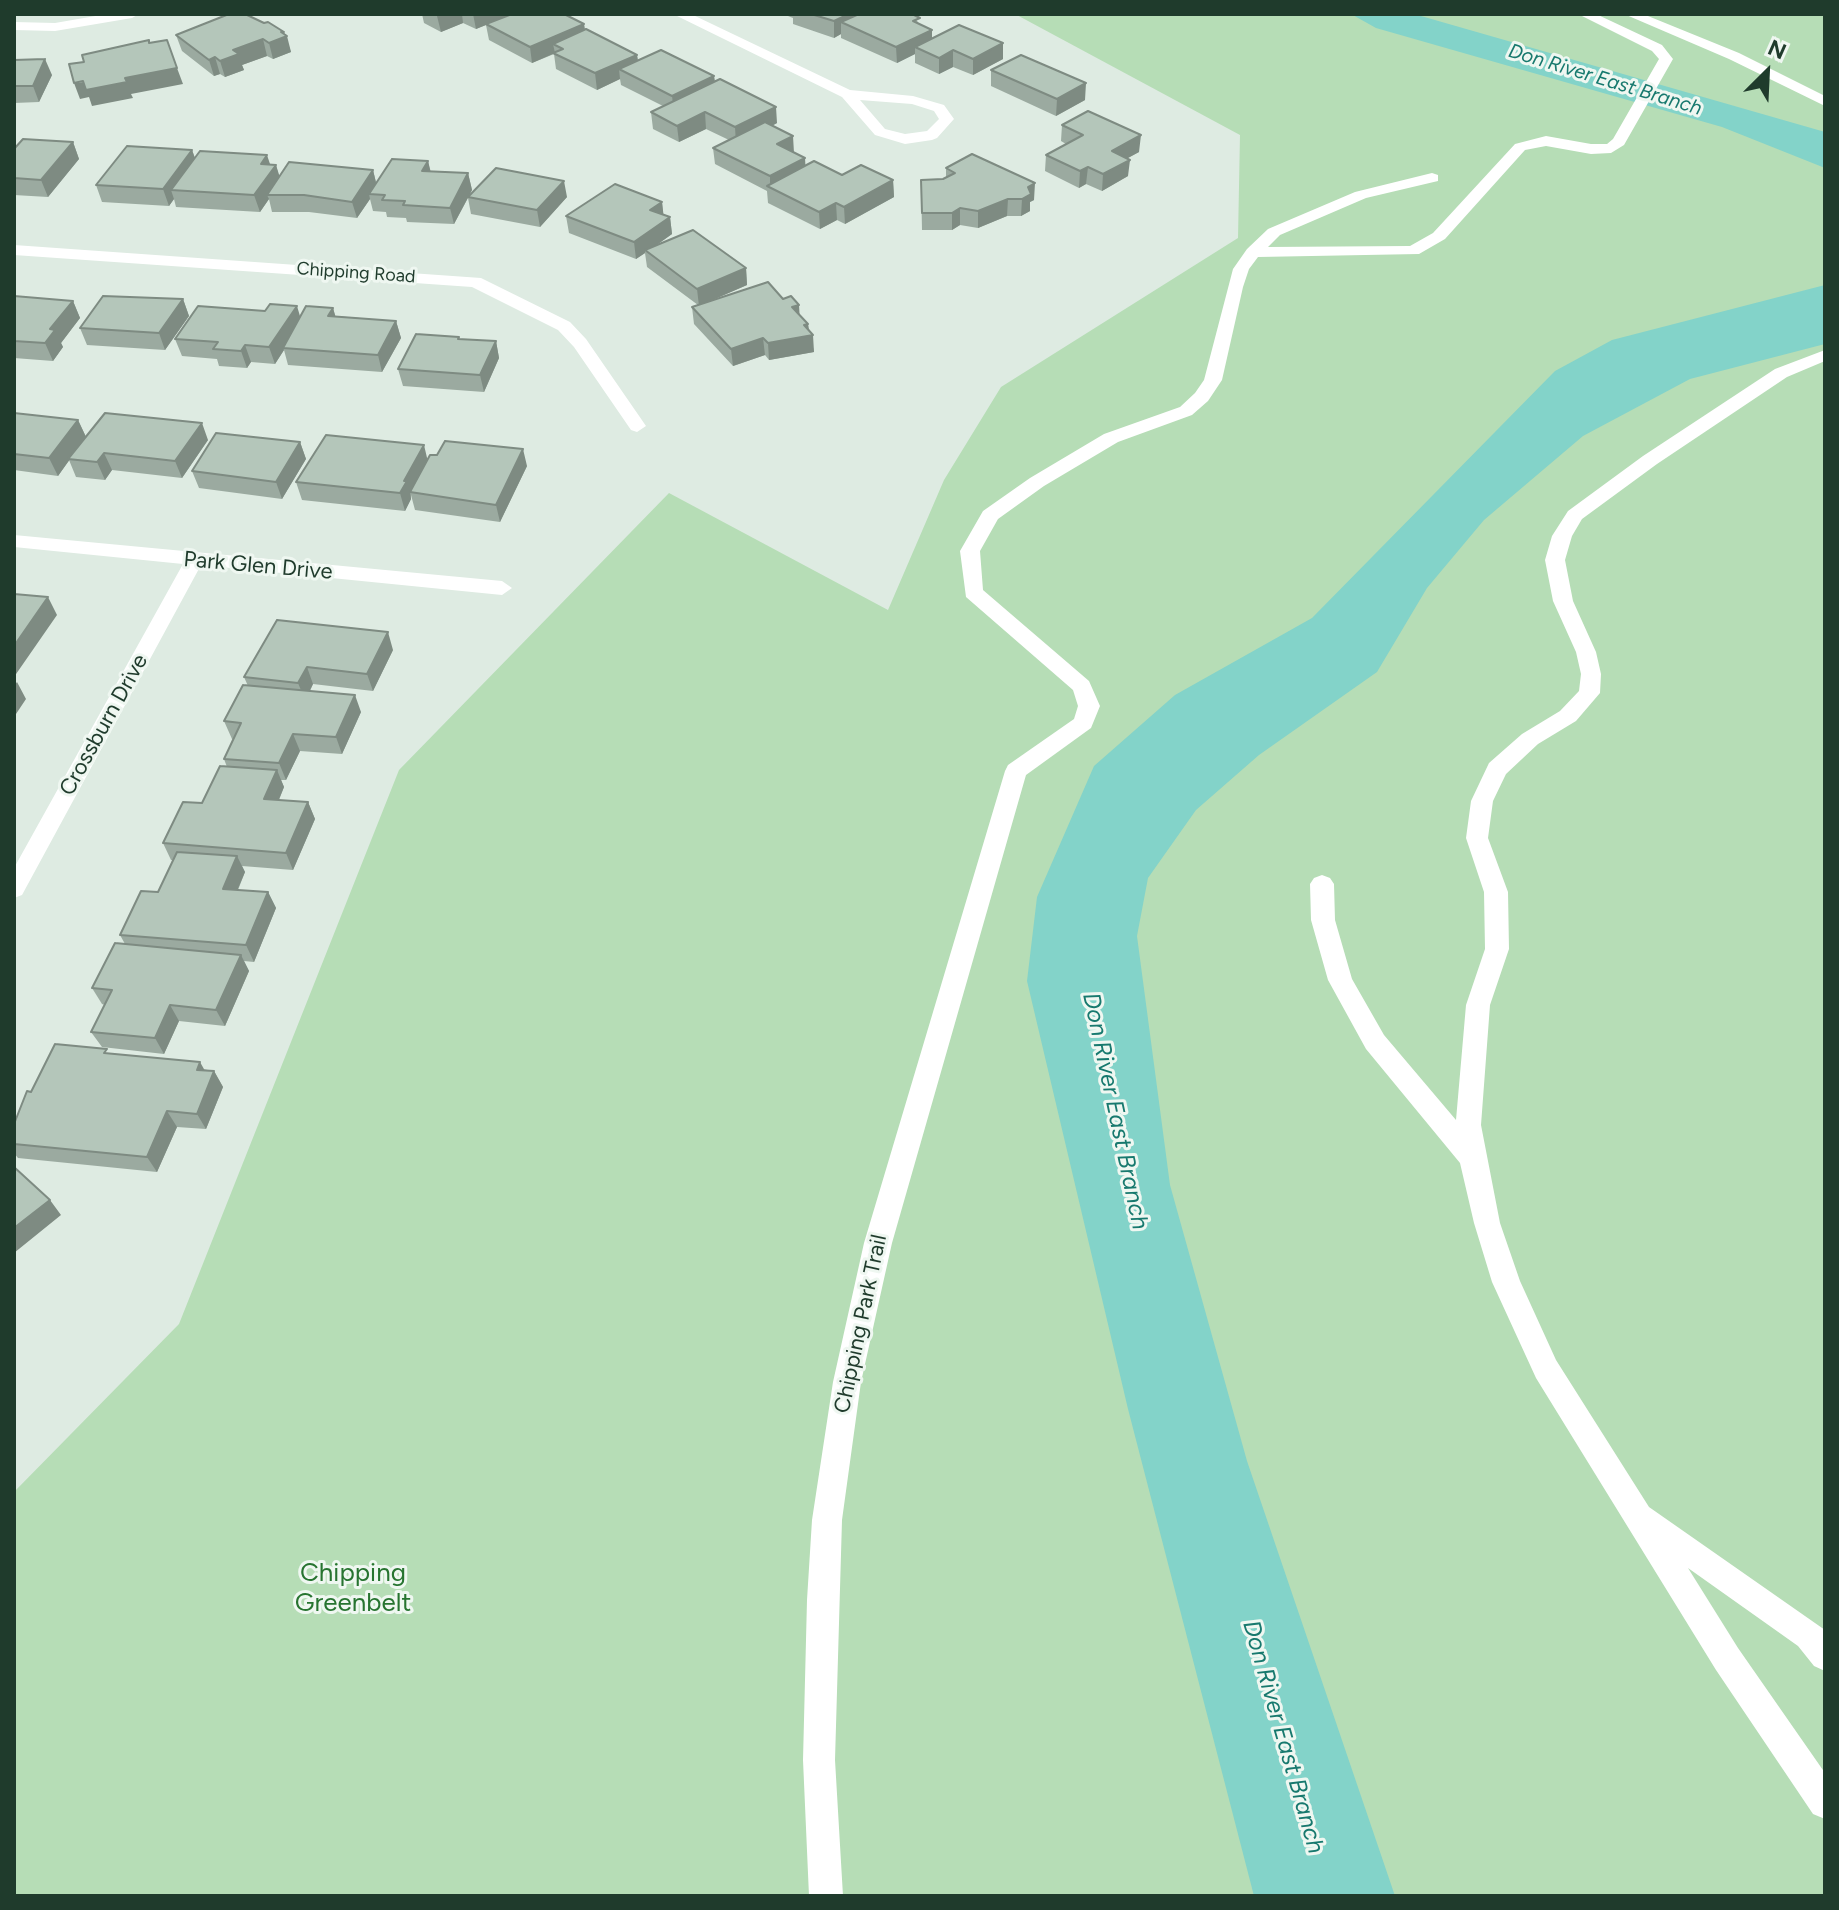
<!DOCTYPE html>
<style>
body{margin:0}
#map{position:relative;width:1839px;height:1910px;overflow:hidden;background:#deebe2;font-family:Figtree,sans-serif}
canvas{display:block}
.frame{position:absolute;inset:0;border:16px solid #1f3b2c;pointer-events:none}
.north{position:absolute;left:1727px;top:32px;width:80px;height:80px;-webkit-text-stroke:6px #eff7f1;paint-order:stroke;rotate:24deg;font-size:22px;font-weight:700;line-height:32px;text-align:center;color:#1f3b2c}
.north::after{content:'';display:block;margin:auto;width:28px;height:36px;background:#1f3b2c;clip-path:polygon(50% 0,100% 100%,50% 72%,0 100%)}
</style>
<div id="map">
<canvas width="1839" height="1910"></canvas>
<div class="frame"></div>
<div class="north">N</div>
</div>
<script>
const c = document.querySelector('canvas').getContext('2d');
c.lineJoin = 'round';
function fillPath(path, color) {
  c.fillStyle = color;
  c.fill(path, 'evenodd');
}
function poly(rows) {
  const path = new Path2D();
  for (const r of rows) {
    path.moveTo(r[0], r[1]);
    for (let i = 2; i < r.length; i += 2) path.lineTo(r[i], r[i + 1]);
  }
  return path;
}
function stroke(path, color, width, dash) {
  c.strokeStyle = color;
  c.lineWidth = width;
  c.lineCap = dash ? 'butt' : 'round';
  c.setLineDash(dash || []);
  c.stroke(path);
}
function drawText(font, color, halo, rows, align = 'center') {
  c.font = font + ' Figtree,sans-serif';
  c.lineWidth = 6;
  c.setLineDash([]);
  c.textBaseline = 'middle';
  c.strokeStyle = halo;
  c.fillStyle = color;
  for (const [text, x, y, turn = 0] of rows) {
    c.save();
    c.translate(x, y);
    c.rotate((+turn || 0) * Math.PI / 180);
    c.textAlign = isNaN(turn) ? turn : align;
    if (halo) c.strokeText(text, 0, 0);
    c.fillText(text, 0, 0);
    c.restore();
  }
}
const green = poly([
 [1015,14,1825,14,1825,1896,14,1896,14,1492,179,1324,399,770,669,493,888,610,944,480,1001,387,1238,238,1240,135]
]);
const water = poly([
 [1351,14,1414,14,1825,132,1825,168,1722,127,1376,28],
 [1825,285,1825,344,1690,379,1583,436,1484,520,1427,588,1377,672,1259,755,1196,810,1148,878,1137,936,1170,1185,1247,1461,1395,1896,1254,1896,1128,1409,1027,981,1037,897,1094,766,1175,695,1312,618,1555,371,1612,340]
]);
const minor = poly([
 [107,14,139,14,132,18,55,31,14,30,14,22,55,23,107,14],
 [673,14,691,14,850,90,913,96,944,105,954,119,937,138,932,140,905,144,875,135,842,97,673,14],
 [860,100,912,104,934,111,939,119,927,131,905,134,885,129,860,100],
 [1578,14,1596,14,1662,45,1673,59,1624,145,1611,153,1591,154,1546,146,1525,150,1445,239,1419,254,1258,257,1249,269,1243,287,1222,380,1208,401,1192,415,1118,442,1044,486,998,519,980,551,983,590,1089,681,1100,706,1091,728,1026,775,892,1243,861,1382,842,1520,835,1760,843,1896,809,1896,803,1760,807,1600,812,1520,833,1382,864,1243,1005,771,1008,765,1074,719,1078,706,1073,690,966,597,960,551,983,511,1030,478,1104,434,1180,407,1195,393,1204,380,1233,269,1247,249,1268,229,1355,192,1432,173,1438,175,1438,181,1366,198,1280,235,1268,247,1410,246,1433,233,1515,144,1546,136,1591,144,1607,144,1613,139,1659,59,1652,51,1578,14],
 [1624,14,1643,14,1739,53,1825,96,1825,106,1729,59,1624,14],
 [14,245,481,278,570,322,586,339,646,426,637,432,631,430,574,347,558,330,472,287,14,255,14,245],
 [1825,350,1825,361,1787,377,1657,464,1582,519,1572,536,1565,560,1573,601,1596,652,1601,674,1600,693,1576,721,1538,744,1506,774,1493,801,1488,838,1508,892,1509,949,1490,1005,1481,1125,1500,1223,1520,1281,1556,1360,1649,1507,1825,1630,1825,1671,1814,1666,1798,1646,1688,1568,1738,1648,1825,1773,1825,1819,1813,1814,1716,1670,1536,1378,1492,1282,1474,1223,1460,1163,1366,1049,1328,980,1311,920,1310,884,1314,878,1322,875,1330,878,1334,884,1335,920,1352,979,1384,1035,1456,1120,1466,1005,1485,949,1484,892,1466,838,1471,801,1489,763,1522,734,1560,711,1579,691,1581,674,1576,652,1553,601,1545,560,1552,536,1568,511,1643,456,1775,369,1825,350],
 [14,535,502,581,512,588,502,595,201,565,22,895,14,898,14,868,183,564,14,547,14,535]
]);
const wall = poly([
 [422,14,564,14,584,24,585,30,637,55,638,60,714,76,715,82,777,123,772,126,805,166,842,175,893,180,894,197,845,224,837,220,820,229,768,203,767,191,715,164,713,148,729,140,706,129,679,142,653,129,651,112,663,106,621,85,620,79,597,90,556,69,554,54,532,63,489,40,486,25,476,29,463,23,441,32,424,23],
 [783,14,912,14,920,25,932,30,932,38,1003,43,1003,59,973,75,953,67,939,74,915,63,915,54,897,63,841,38,841,34,834,38,793,24,793,18],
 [176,35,285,35,291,52,273,59,267,56,242,65,244,70,225,77,220,74,214,76,182,51],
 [14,60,52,75,39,102,14,103],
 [991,70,1085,100,1056,116,991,86],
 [1062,125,1139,152,1127,158,1128,176,1102,191,1086,184,1079,188,1045,171,1046,155,1066,144,1061,141],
 [73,142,79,159,48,197,14,195,14,148,14,149],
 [192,150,195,158,276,165,279,177,373,170,376,182,428,161,430,171,468,173,472,190,469,196,567,197,540,227,471,214,468,198,454,224,407,222,406,218,387,217,386,212,373,211,370,199,357,218,309,212,272,212,269,199,260,212,176,207,174,199,169,206,102,202,96,185],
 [946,168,1034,200,1030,202,1030,211,1021,216,1007,216,978,228,960,225,952,230,922,230,921,180,943,179,946,178],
 [662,202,663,214,670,217,672,234,655,246,746,268,747,285,712,300,799,315,808,324,814,352,769,360,765,355,733,366,694,324,692,307,698,305,647,267,645,253,636,259,569,233,566,216],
 [14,293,16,296,73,301,80,318,61,343,63,347,53,361,14,358],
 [183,299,189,316,165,350,87,345,80,328],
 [333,308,335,316,396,321,401,338,382,372,288,365,284,350,275,364,251,362,247,368,219,366,217,359,182,356,175,339,300,316],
 [459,337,459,339,496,341,499,358,484,392,403,386,398,369],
 [14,413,78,420,86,437,208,440,182,478,112,470,105,480,76,477,69,460,58,476,14,470],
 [300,442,306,459,282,499,199,488,192,471],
 [428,459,527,466,500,522,415,510,411,495,411,499,405,511,302,500,296,482],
 [393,650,373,691,313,684,310,691,361,712,342,754,300,751,286,780,281,780,284,787,279,800,308,802,315,819,293,870,242,866,245,872,238,890,268,892,276,908,254,962,244,961,249,971,225,1026,179,1021,164,1054,102,1047,91,1032,105,1005,102,1004,92,988,125,944,120,935,158,892,173,860,171,860,163,843,202,803,227,767,224,759,233,739,232,739,224,721,248,686,244,677],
 [110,1054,214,1071,223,1087,206,1129,177,1127,157,1172,18,1158,14,1153,14,1124,31,1092]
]);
const shadedWall = poly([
 [442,14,462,14,463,23,441,32,437,16],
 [473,14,513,14,476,29],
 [849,14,881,14,841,22,841,34,834,38,834,21],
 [584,24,586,40,553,44,555,53,532,63,530,47],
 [932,30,932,46,915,47,915,54,897,63,896,47],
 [281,32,284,32,285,36,287,36,291,52,273,59,269,43],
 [263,39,267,56,242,65,244,70,225,77,220,61,233,50],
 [1003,43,1003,59,973,75,973,59],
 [953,50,953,67,939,74,939,58],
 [637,55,639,71,619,69,620,79,597,90,595,73],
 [215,57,220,74,214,76,209,60],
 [45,59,52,75,39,102,33,86],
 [177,68,183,84,131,94,133,98,92,106,89,97,80,99,74,83,125,78],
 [714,76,716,92,674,112,672,96],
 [1086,83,1085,100,1056,116,1057,99],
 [776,107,777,123,736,144,735,127],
 [705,112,706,129,679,142,677,126],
 [1141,135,1139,152,1110,168,1112,151],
 [793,136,794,153,777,144],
 [73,142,79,159,48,197,41,180],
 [192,150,198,167,171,190,174,199,169,206,163,189],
 [267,155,272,170,276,165,281,181,267,195,269,199,260,212,254,195,261,164],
 [805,158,806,175,770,188,770,176],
 [1130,160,1128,176,1102,191,1103,174],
 [428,161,432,177,422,171],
 [1088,167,1086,184,1079,188,1080,171],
 [373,170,377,187,369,194,370,199,357,218,352,202],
 [468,173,472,190,454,224,450,208],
 [893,180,894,197,845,224,844,207],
 [564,181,567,197,540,227,537,210],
 [1035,183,1034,200,1030,202,1030,211,1021,216,1022,199,1028,187],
 [1008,199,1007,216,978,228,978,211],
 [662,202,664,219,650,210],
 [836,203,837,220,820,229,819,212],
 [960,208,960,225,952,230,952,213],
 [670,217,672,234,647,252,645,250,645,253,636,259,634,242],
 [746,268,747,285,699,306,697,289],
 [183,299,189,316,165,350,159,333],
 [73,301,80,318,61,343,63,347,53,361,45,343,50,329],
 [799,305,800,322,792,307],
 [297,306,302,323,283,348,284,350,275,364,269,347],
 [333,308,338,325,328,316],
 [396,321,401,338,382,372,378,355],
 [808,324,809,336,813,335,814,352,769,360,768,343],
 [763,338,765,355,733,366,731,349],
 [496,341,499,358,484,392,480,375],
 [245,345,251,362,247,368,241,351],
 [78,420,86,437,58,476,49,458],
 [202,423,208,440,182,478,175,461],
 [300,442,306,459,282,499,276,482],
 [424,445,428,462,410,492,411,499,405,511,400,493,404,481],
 [523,449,527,466,500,522,496,505],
 [104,453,112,470,105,480,97,462],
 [48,597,57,615,14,677,14,646],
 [388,632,393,650,373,691,367,674],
 [307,667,313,684,305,700,298,683],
 [17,682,26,699,14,717,14,686],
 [355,695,361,712,342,754,336,737],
 [293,734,300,751,286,780,279,763],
 [277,770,284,787,272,816,264,799],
 [308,802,315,819,293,870,286,853],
 [237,856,245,872,231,905,223,889],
 [268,892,276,908,254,962,246,945],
 [241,955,249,971,225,1026,216,1010],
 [170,1005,179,1021,164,1054,155,1038],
 [200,1062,209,1078,197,1070],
 [214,1071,223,1087,206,1129,197,1114],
 [167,1111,177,1127,157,1172,147,1157],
 [50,1200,61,1215,14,1253,14,1228]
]);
const building = poly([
 [229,14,245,14,264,23,268,22,284,32,281,32,287,36,269,43,263,39,233,50,239,54,220,61,215,57,209,60,176,35,229,14],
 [512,14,564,14,584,24,530,47,486,24,512,14],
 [811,14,849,14,834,21,811,14],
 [859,14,912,14,920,18,913,21,932,30,896,47,841,22,859,14],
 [959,25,1003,43,973,59,953,50,939,58,915,47,959,25],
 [586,29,637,55,595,73,553,53,563,49,553,44,586,29],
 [149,40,149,43,167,40,177,68,125,78,127,82,86,90,83,81,74,83,69,64,84,62,82,55,149,40],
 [661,50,714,76,672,96,619,69,661,50],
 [1021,55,1086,83,1057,99,991,70,1021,55],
 [45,59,33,86,14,86,14,60,45,59],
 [720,79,776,107,735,127,705,112,677,126,651,112,720,79],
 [1088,111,1141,135,1112,151,1130,160,1103,174,1088,167,1080,171,1046,155,1083,135,1062,125,1088,111],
 [765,122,793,136,777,144,805,158,770,176,713,148,765,122],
 [23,139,73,142,41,180,14,178,14,149,23,139],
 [127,146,192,150,163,189,96,185,127,146],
 [200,151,267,155,261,164,276,165,254,195,171,190,200,151],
 [972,154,1035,183,1028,187,1031,194,1022,199,1008,199,978,211,960,208,952,213,922,213,921,180,943,179,955,173,946,168,972,154],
 [392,159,428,161,422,171,468,173,450,208,403,205,405,201,382,200,385,195,369,194,392,159],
 [814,161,842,175,861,165,893,180,844,207,836,203,819,212,767,186,814,161],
 [289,162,373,170,352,202,304,195,267,195,289,162],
 [496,168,564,181,537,210,468,197,496,168],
 [615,184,662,202,650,210,670,217,634,242,566,216,615,184],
 [693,230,746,268,697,289,645,250,693,230],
 [768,282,783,299,791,296,799,305,792,307,808,324,804,325,813,335,768,343,763,338,731,349,692,307,768,282],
 [14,296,73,301,50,329,55,330,45,343,14,341,14,296],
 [103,296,183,299,159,333,80,328,103,296],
 [270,304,297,306,269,347,245,345,241,351,213,349,218,342,175,339,198,306,265,311,270,304],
 [306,306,333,308,328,316,396,321,378,355,283,348,306,306],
 [416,334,459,337,458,339,496,341,480,375,398,369,416,334],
 [14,413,78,420,49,458,14,454,14,413],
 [105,413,202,423,175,461,104,453,97,462,68,459,105,413],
 [216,433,300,442,276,482,192,471,216,433],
 [326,435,424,445,404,481,407,481,400,493,296,482,326,435],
 [445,441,523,449,496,505,410,492,430,455,437,455,445,441],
 [14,594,48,597,14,646,14,594],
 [277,620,388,632,367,674,307,667,298,683,244,677,277,620],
 [243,685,355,695,336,737,293,734,279,763,224,759,241,723,224,721,243,685],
 [220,766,277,770,264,799,308,802,286,853,163,843,183,802,202,803,220,766],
 [177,852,237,856,223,889,268,892,246,945,120,935,141,891,158,892,177,852],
 [115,943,241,955,216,1010,170,1005,155,1038,91,1032,112,990,92,988,115,943],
 [55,1044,107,1049,104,1053,200,1062,197,1070,214,1071,197,1114,167,1111,147,1157,14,1144,14,1124,27,1091,31,1092,55,1044],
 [14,1167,50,1200,14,1228,14,1167]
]);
const farStreetnames = [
 ["Chipping Road",356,273,4]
];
const farWaternames = [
 ["Don River East Branch",1605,80,17]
];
const streetNames = [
 ["Park Glen Drive",258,566,5],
 ["Crossburn Drive",104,725,-61],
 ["Chipping Park Trail",861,1324,-78]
];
const waterNames = [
 ["Don River East Branch",1115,1111,78],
 ["Don River East Branch",1283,1737,74]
];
const nearParknames = [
 ["Chipping",353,1573],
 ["Greenbelt",353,1603]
];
fillPath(green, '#b6ddb6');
fillPath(water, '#83d3c9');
fillPath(minor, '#fff');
fillPath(wall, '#9baaa0');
fillPath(shadedWall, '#7e8b82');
fillPath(building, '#b4c6ba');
stroke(building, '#7e8b82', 2);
drawText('18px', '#1f3b2c', '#eff7f1', farStreetnames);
drawText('italic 20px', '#17796e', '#eff7f1', farWaternames);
drawText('22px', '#1f3b2c', '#eff7f1', streetNames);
drawText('italic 24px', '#17796e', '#eff7f1', waterNames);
drawText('26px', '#277430', '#eff7f1', nearParknames);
</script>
